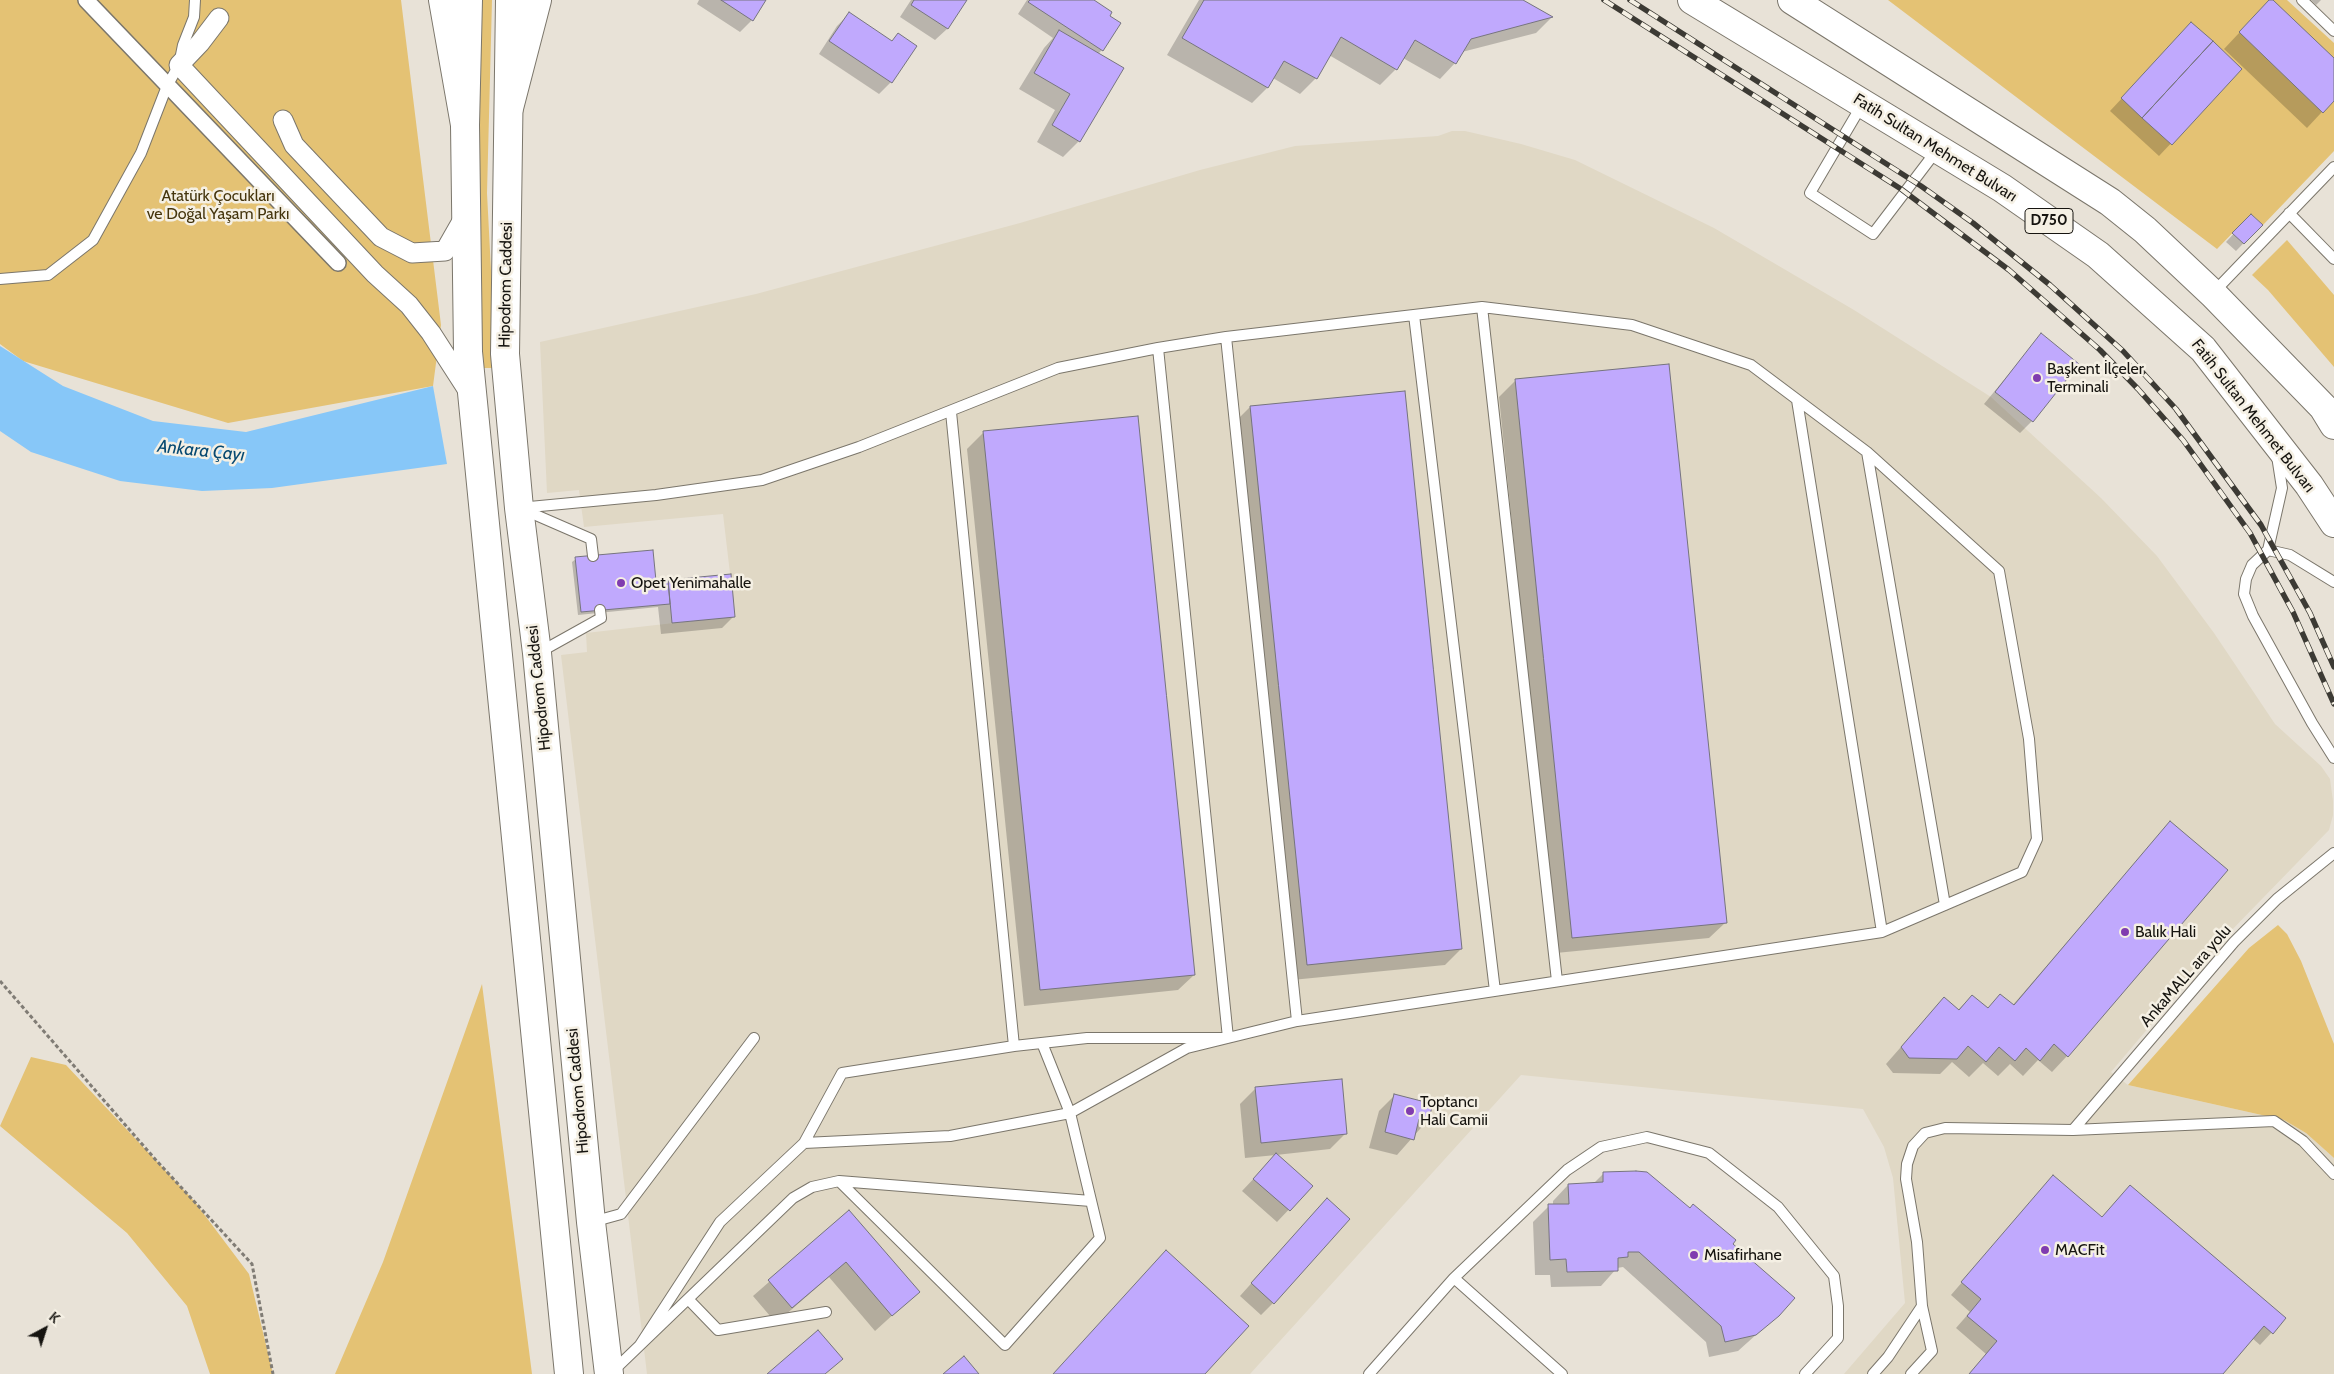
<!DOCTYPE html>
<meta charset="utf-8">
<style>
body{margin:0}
#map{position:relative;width:2334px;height:1374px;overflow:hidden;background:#e8e2d7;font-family:Cabin,sans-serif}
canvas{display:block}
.north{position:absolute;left:20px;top:1304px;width:50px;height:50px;-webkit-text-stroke:4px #f5f0e4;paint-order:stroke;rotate:40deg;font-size:14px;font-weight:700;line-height:20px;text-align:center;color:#161410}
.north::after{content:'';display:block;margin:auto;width:18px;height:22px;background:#161410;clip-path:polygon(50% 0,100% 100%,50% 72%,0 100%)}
</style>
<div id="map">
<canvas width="2334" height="1374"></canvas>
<div class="north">K</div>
</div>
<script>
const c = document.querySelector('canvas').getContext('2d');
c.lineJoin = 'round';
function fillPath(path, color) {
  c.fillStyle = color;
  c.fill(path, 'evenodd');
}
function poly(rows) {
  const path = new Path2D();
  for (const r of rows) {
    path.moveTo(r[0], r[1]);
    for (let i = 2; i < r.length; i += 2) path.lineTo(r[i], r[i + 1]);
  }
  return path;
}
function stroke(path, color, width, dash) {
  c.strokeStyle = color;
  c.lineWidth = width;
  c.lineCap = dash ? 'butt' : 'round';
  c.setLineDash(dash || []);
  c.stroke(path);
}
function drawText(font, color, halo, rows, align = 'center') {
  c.font = font + ' Cabin,sans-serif';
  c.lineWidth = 5;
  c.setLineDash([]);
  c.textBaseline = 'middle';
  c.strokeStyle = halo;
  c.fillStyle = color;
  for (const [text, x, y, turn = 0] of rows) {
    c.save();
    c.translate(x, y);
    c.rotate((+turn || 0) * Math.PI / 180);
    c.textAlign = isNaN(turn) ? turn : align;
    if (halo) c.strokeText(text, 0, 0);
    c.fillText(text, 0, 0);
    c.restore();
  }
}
const built = poly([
 [1452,131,1465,131,1521,144,1575,160,1714,228,1854,310,1991,397,2101,498,2157,556,2214,633,2275,724,2321,766,2330,779,2333,801,2333,815,2329,830,2227,935,2111,1072,2128,1085,2284,1120,2306,1133,2334,1158,2334,1374,1844,1374,1905,1303,1893,1178,1884,1147,1863,1109,1521,1075,1250,1374,647,1374,561,655,587,652,586,633,735,616,723,514,584,527,579,490,547,493,540,342,756,294,1020,223,1200,170,1295,146,1438,136]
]);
const green = poly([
 [0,0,401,0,441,325,433,386,228,423,23,361,0,344],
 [477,0,492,0,487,193,496,368,484,368,478,291],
 [1888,0,2287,0,2334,43,2334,151,2263,225,2251,214,2217,249],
 [2287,240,2334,295,2334,367,2268,290,2252,275],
 [2278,925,2287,934,2301,961,2334,1044,2334,1158,2306,1133,2284,1120,2128,1085,2249,948],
 [482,984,532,1374,335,1374,383,1262],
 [31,1057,66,1065,194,1201,249,1274,273,1374,210,1374,187,1306,127,1233,0,1126]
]);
const water = poly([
 [0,346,63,386,153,421,246,432,433,386,447,464,272,488,202,491,120,481,31,452,0,431]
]);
const shadow = poly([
 [699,0,765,0,752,20,740,32,697,4],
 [911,0,966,0,947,29,935,40,900,17],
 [1027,0,1092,0,1102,50,1098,54,1122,69,1079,141,1063,157,1037,142,1055,110,1019,89,1044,48,1053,38,1018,14],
 [1199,0,1521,0,1551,18,1536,33,1462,52,1455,63,1440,79,1403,58,1396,69,1380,85,1329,55,1316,78,1300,94,1273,78,1267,88,1252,103,1167,55],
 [2311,0,2321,0,2316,5],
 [849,14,891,42,898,35,891,82,879,94,819,54,837,26],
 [2255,16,2334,60,2334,99,2307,128,2224,49],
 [2180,36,2241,69,2159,156,2110,111],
 [2251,215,2261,225,2236,251,2226,242],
 [2041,335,2032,421,2020,433,1984,404],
 [1515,381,1725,923,1709,938,1556,953,1499,397],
 [1250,407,1461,949,1445,965,1292,980,1234,423],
 [983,433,1194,975,1178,990,1024,1006,967,449],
 [576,559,655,583,729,575,734,616,722,628,661,634,658,607,578,615,572,562],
 [2170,823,2067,1056,2052,1072,2038,1060,2023,1076,2010,1064,1998,1076,1983,1063,1969,1077,1952,1062,1940,1074,1893,1073,1886,1064,1944,998,1958,1010,1972,996,1987,1009,2012,1006],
 [1256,1088,1346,1133,1330,1149,1276,1155,1311,1186,1277,1222,1242,1191,1276,1155,1245,1158,1240,1104],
 [1395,1095,1427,1121,1397,1155,1369,1148,1379,1111],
 [1603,1174,1732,1244,1778,1315,1738,1351,1709,1357,1706,1342,1623,1267,1617,1268,1601,1286,1551,1287,1550,1275,1535,1275,1533,1222,1549,1206,1553,1206,1553,1201,1568,1185,1593,1184],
 [2053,1177,2101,1218,2130,1187,2285,1318,2260,1345,2252,1338,2221,1374,1969,1374,1986,1354,1956,1328,1970,1312,1951,1295],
 [849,1212,918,1292,875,1331,829,1277,776,1323,753,1296],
 [1315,1212,1273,1303,1261,1315,1240,1296]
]);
const building = poly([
 [721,0,766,0,753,21,721,0],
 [914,0,967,0,948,29,911,5,914,0],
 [1030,0,1094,0,1112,12,1110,16,1121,23,1103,51,1028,2,1030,0],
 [1204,0,1523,0,1553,17,1471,39,1456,64,1415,40,1397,70,1341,37,1317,79,1284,61,1268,88,1182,38,1204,0],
 [2269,0,2273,0,2334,58,2334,101,2323,113,2239,32,2269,0],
 [849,12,892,41,898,33,917,46,892,83,829,41,849,12],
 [2191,22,2213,41,2142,118,2121,98,2191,22],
 [1059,30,1124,68,1080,142,1052,125,1070,94,1034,73,1059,30],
 [2213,41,2242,69,2172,145,2142,118,2213,41],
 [2251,214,2263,225,2244,244,2232,233,2251,214],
 [2041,333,2079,364,2033,422,1995,392,2041,333],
 [1669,364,1727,923,1572,938,1515,379,1669,364],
 [1405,391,1462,949,1307,965,1250,406,1405,391],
 [1138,416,1195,975,1040,990,983,431,1138,416],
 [653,550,656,581,668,580,670,604,581,612,575,557,653,550],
 [731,574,735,617,672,623,668,580,731,574],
 [2170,821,2228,870,2068,1057,2054,1044,2040,1061,2026,1048,2015,1061,1999,1047,1986,1062,1968,1046,1957,1059,1909,1058,1901,1047,1944,997,1959,1010,1972,995,1988,1008,2000,994,2014,1005,2170,821],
 [1342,1079,1347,1134,1261,1143,1255,1087,1342,1079],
 [1394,1094,1433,1104,1428,1121,1419,1119,1414,1140,1385,1132,1394,1094],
 [1276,1153,1313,1186,1290,1211,1253,1179,1276,1153],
 [1636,1171,1647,1172,1690,1208,1693,1204,1736,1240,1733,1244,1795,1298,1779,1316,1756,1335,1725,1342,1721,1326,1639,1252,1628,1252,1628,1257,1618,1258,1618,1271,1567,1272,1566,1259,1550,1260,1548,1204,1569,1204,1568,1184,1603,1182,1603,1172,1636,1171],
 [2053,1175,2102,1217,2130,1185,2286,1318,2273,1334,2264,1326,2223,1374,1969,1374,1997,1341,1967,1316,1981,1299,1961,1282,2053,1175],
 [1327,1198,1350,1219,1274,1304,1251,1283,1327,1198],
 [849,1210,920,1292,892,1316,846,1262,792,1308,768,1280,849,1210],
 [1166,1250,1249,1326,1205,1374,1053,1374,1166,1250],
 [818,1330,843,1359,825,1374,767,1374,818,1330],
 [964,1356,979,1374,943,1374,964,1356]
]);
const path = poly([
 [0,981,155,1159,252,1264,273,1374]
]);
const service = poly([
 [2302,0,2334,31],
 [1863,103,1810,193,1873,234,1937,150],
 [2289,213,2334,259],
 [0,279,48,275,93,240,141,153,167,86,179,65,183,45,194,17,195,0],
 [2213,293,2334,167],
 [1482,307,1557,981],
 [1414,315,1495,991],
 [1226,337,1297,1021],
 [1797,400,1882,932],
 [951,412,1014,1046],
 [1867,452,1945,905],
 [519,508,656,495,762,480,859,447,1058,368,1158,348,1226,337,1482,307,1632,325,1751,365,1867,452,1999,571,2029,739,2037,839,2022,872,1882,932,1297,1021,1187,1048,1070,1113,950,1136,804,1143,720,1222,640,1345],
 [522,509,591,539,593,556],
 [2268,550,2252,565,2246,579,2244,594,2253,616,2312,723,2334,758],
 [2268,550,2282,488,2277,456],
 [2268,550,2290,555,2334,582],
 [540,652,601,618,600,610],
 [2073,1130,2234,942,2277,899,2334,853],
 [804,1143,842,1073,1014,1046,1087,1038,1228,1038,1158,348],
 [839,1181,1005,1345,1100,1238,1070,1113,1042,1043],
 [592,1222,621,1214,754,1038],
 [1454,1278,1562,1374],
 [688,1299,718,1330,826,1312],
 [612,1372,793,1198,812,1187,839,1181,1091,1201],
 [1369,1374,1454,1278,1567,1170,1601,1147,1647,1137,1709,1153,1778,1207,1834,1276,1838,1306,1838,1338,1805,1374],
 [1873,1374,1888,1357,1922,1306,1917,1242,1906,1179,1907,1164,1913,1146,1925,1133,1945,1128,2073,1130,2274,1121,2303,1141,2334,1174],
 [1911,1374,1932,1351,1922,1306]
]);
const pedestrian = poly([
 [86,0,338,263]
]);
const minor = poly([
 [219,18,200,43,179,65,375,274,409,305,431,333,469,392],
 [283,120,294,145,381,237,412,253,445,251,465,216]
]);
const primary = poly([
 [468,0,465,125,468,352,569,1374],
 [510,0,505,354,519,508,537,653,591,1222,609,1374]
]);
const trunk = poly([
 [443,0,465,125],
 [1692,0,2002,188,2098,255,2203,349,2309,485,2334,523],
 [1792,0,2110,202,2145,230,2213,294,2323,407,2334,425],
 [509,108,537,0]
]);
const rail = poly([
 [1604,0,1901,189,2009,270,2100,350,2138,389,2183,440,2250,533,2293,612,2334,704],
 [1630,0,1921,186,1973,223,2050,285,2123,351,2176,409,2261,525,2310,613,2334,667]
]);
const markers = [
 [2037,378,5,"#803caf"],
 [621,583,5,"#803caf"],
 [2125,932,5,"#803caf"],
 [1410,1111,5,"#803caf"],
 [2045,1250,5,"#803caf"],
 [1694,1255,5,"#803caf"]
];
const shields = [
 [2049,221,48]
];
const shieldNames = [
 ["D750",2049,221]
];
const streetNames = [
 ["Fatih Sultan Mehmet Bulvarı",1935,148,32],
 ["Hipodrom Caddesi",506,285,-89],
 ["Fatih Sultan Mehmet Bulvarı",2253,416,52],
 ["Hipodrom Caddesi",539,688,-96],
 ["AnkaMALL ara yolu",2186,976,-49],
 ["Hipodrom Caddesi",578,1091,-95]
];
const parkNames = [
 ["Atatürk Çocukları",218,196],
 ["ve Doğal Yaşam Parkı",218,214]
];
const poiNames = [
 ["Başkent İlçeler",2047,369],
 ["Terminali",2047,387],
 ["Opet Yenimahalle",631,583],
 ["Balık Hali",2135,932],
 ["Toptancı",1420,1102],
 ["Hali Camii",1420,1120],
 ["MACFit",2055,1250],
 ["Misafirhane",1704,1255]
];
const waterNames = [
 ["Ankara Çayı",201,451,6]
];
fillPath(built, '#e0d8c5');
fillPath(green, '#e4c274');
fillPath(water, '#87c7f8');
fillPath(shadow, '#0003');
fillPath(building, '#c0a9fd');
stroke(building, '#76747e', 1);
stroke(service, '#7b766b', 12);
stroke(pedestrian, '#7b766b', 18);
stroke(minor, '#7b766b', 21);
stroke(primary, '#7b766b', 30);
stroke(trunk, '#7b766b', 30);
stroke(path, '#807c75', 3, [4, 2.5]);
stroke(service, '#fff', 10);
stroke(pedestrian, '#fff', 15);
stroke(minor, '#fff', 19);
stroke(primary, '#fff', 28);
stroke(trunk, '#fff', 28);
stroke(rail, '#3c3a34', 5.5);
stroke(rail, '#f5f0e4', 4, [11]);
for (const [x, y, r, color] of markers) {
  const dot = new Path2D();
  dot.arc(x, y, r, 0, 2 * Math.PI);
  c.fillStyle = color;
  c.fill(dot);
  stroke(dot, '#f5f0e4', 2);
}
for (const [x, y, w] of shields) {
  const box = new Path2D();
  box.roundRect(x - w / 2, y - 12.5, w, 25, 4);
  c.fillStyle = '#f5f0e4';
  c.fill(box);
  stroke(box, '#161410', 1);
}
drawText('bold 15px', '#161410', null, shieldNames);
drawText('16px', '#161410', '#f5f0e4', streetNames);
drawText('16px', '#45350d', '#f5f0e4', parkNames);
drawText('16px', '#161410', '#f5f0e4', poiNames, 'left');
drawText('italic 18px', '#074971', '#f5f0e4', waterNames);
</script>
